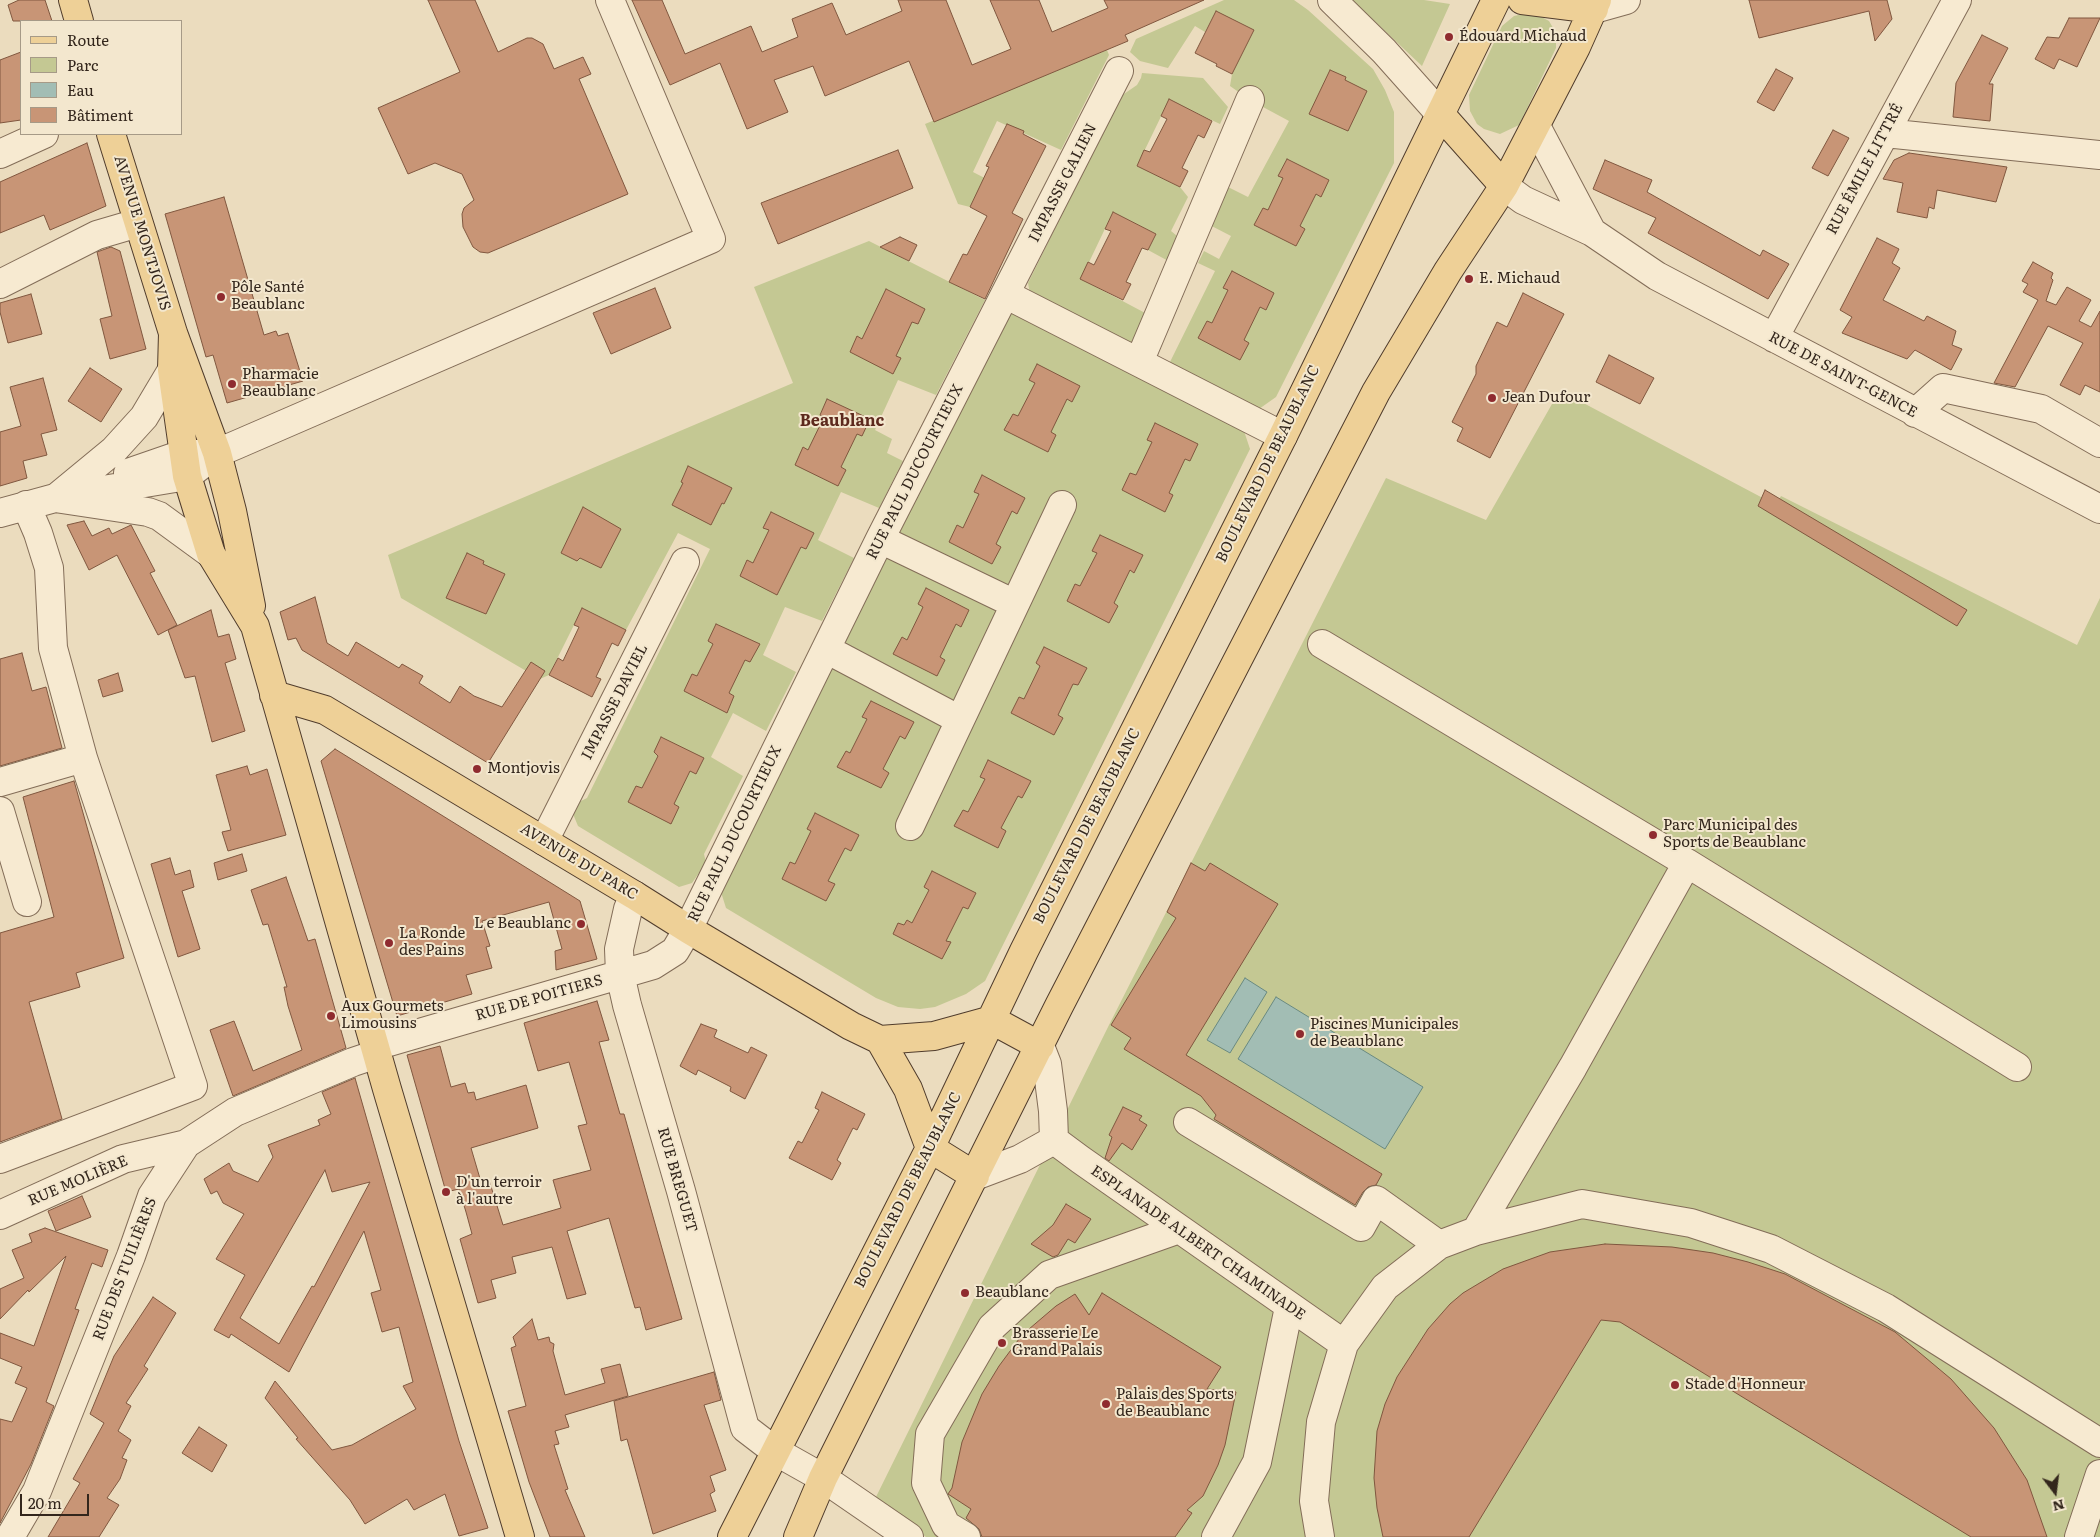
<!DOCTYPE html>
<meta charset="utf-8">
<style>
body{margin:0}
#map{position:relative;width:2100px;height:1537px;overflow:hidden;background:#ebdcbe;font-family:Literata,serif}
canvas{display:block}
.legend{position:absolute;left:20px;top:20px;width:162px;height:115px;box-sizing:border-box;background:#f3e7ce;border:1px solid #a69a87;margin:0;padding:6px 9px;list-style:none;font-size:15px;color:#33261c}
.legend li{display:flex;align-items:center;gap:10px;height:25px}
.legend b{width:25px;border:1px solid #a69a87}
.north{position:absolute;left:2030px;top:1467px;width:50px;height:50px;-webkit-text-stroke:4px #f3e7ce;paint-order:stroke;rotate:165deg;font-size:14px;font-weight:700;line-height:20px;text-align:center;color:#33261c}
.north::after{content:'';display:block;margin:auto;width:18px;height:22px;background:#33261c;clip-path:polygon(50% 0,100% 100%,50% 72%,0 100%)}
.scale{position:absolute;left:20px;top:1494px;width:69px;height:22px;box-sizing:border-box;border:2px solid #33261c;border-top:0;padding-left:6px;font-size:15px;line-height:18px;white-space:nowrap;color:#33261c;-webkit-text-stroke:4px #f3e7ce;paint-order:stroke}
</style>
<div id="map">
<canvas width="2100" height="1537"></canvas>
<ul class="legend">
<li><b style="height:6px;background:#eed097"></b>Route</li>
<li><b style="height:14px;background:#c4c893"></b>Parc</li>
<li><b style="height:14px;background:#a2bdb4"></b>Eau</li>
<li><b style="height:14px;background:#c89576"></b>Bâtiment</li>
</ul>
<div class="north">N</div>
<div class="scale">20 m</div>
</div>
<script>
const c = document.querySelector('canvas').getContext('2d');
c.lineJoin = 'round';
function fillPath(path, color) {
  c.fillStyle = color;
  c.fill(path, 'evenodd');
}
function poly(rows) {
  const path = new Path2D();
  for (const r of rows) {
    path.moveTo(r[0], r[1]);
    for (let i = 2; i < r.length; i += 2) path.lineTo(r[i], r[i + 1]);
  }
  return path;
}
function stroke(path, color, width, dash) {
  c.strokeStyle = color;
  c.lineWidth = width;
  c.lineCap = dash ? 'butt' : 'round';
  c.setLineDash(dash || []);
  c.stroke(path);
}
function drawText(font, color, halo, rows, align = 'center') {
  c.font = font + ' Literata,serif';
  c.lineWidth = 4;
  c.setLineDash([]);
  c.textBaseline = 'middle';
  c.strokeStyle = halo;
  c.fillStyle = color;
  for (const [text, x, y, turn = 0] of rows) {
    c.save();
    c.translate(x, y);
    c.rotate((+turn || 0) * Math.PI / 180);
    c.textAlign = isNaN(turn) ? turn : align;
    if (halo) c.strokeText(text, 0, 0);
    c.fillText(text, 0, 0);
    c.restore();
  }
}
const green = poly([
 [1224,0,1294,0,1308,10,1373,69,1385,90,1394,112,1394,163,1276,397,1259,409,1169,364,1215,271,1198,263,1204,251,1219,259,1231,236,1200,220,1216,181,1248,197,1289,121,1250,100,1230,86,1232,74,1254,30,1238,22,1214,15,1205,32,1195,26,1168,68,1140,61,1130,52,1136,39],
 [1352,0,1424,0,1450,4,1422,66],
 [1532,12,1549,21,1556,33,1556,48,1519,125,1500,134,1484,129,1477,124,1470,111,1469,95,1502,26,1514,16],
 [1107,50,1109,55,1061,150,997,121,973,172,1002,187,976,195,970,207,958,204,925,124],
 [1142,73,1203,78,1228,107,1220,124,1169,100,1137,166,1180,187,1188,197,1171,231,1182,240,1172,263,1148,250,1156,234,1113,212,1081,279,1147,314,1132,346,1030,294,1028,283,1121,96,1137,85,1141,78],
 [869,241,985,300,936,395,898,380,875,430,892,439,887,453,903,461,879,508,841,492,818,540,854,558,822,621,785,607,763,655,796,672,766,731,733,713,711,757,743,776,704,854,706,863,692,883,679,887,578,826,573,814,577,803,587,798,710,549,678,533,626,630,582,609,549,675,540,679,401,598,388,555,793,383,754,287],
 [1014,313,1244,431,1250,449,985,981,966,994,935,1007,920,1009,898,1007,876,998,726,908,720,889,1004,316],
 [1572,397,1776,505,1781,496,2077,645,2100,598,2100,1537,926,1537,874,1501,1109,1025,1386,478,1486,520,1552,404]
]);
const water = poly([
 [1245,978,1267,992,1230,1053,1207,1040,1245,978],
 [1276,997,1423,1087,1385,1149,1238,1059,1276,997]
]);
const building = poly([
 [19,0,45,0,52,21,13,21,8,5,19,0],
 [428,0,475,0,498,52,527,38,532,38,543,44,554,69,583,57,591,74,579,79,628,194,488,253,480,252,473,247,463,227,462,214,464,208,474,200,462,174,435,163,408,174,378,108,460,72,428,0],
 [632,0,662,0,685,54,751,26,762,52,798,37,792,19,832,3,846,35,902,11,898,0,946,0,972,65,1011,49,990,0,1039,0,1052,32,1108,8,1104,0,1204,0,1125,35,1128,41,934,122,909,61,825,96,813,66,774,80,788,112,747,129,720,63,670,85,632,0],
 [1749,0,1887,0,1892,19,1875,41,1869,11,1759,38,1749,0],
 [1216,11,1254,30,1232,74,1216,66,1217,64,1195,53,1216,11],
 [2069,18,2100,18,2077,67,2059,59,2054,69,2035,59,2047,37,2059,38,2069,18],
 [1982,35,2008,48,1989,84,1993,84,1990,121,1953,117,1956,83,1982,35],
 [21,52,21,120,0,123,0,60,21,52],
 [1776,69,1793,78,1774,111,1757,102,1776,69],
 [1330,70,1346,77,1345,80,1367,91,1348,131,1309,114,1330,70],
 [1169,99,1212,121,1204,138,1198,135,1182,168,1188,171,1180,187,1137,166,1144,150,1150,152,1167,119,1161,116,1169,99],
 [1007,124,1024,131,1023,134,1046,146,1012,213,1023,219,985,299,949,282,963,254,967,255,987,216,970,207,989,167,986,166,1007,124],
 [1833,130,1849,138,1828,176,1812,168,1833,130],
 [87,143,106,206,50,230,44,215,0,233,0,182,87,143],
 [898,150,913,188,778,244,761,203,898,150],
 [1909,153,2007,167,1996,202,1937,190,1934,209,1929,207,1927,218,1897,212,1903,183,1883,179,1894,160,1909,153],
 [1287,159,1329,180,1321,197,1316,194,1300,226,1305,229,1296,246,1254,225,1263,208,1268,210,1283,178,1278,176,1287,159],
 [1605,160,1652,180,1647,192,1760,256,1763,250,1789,264,1768,299,1648,233,1656,218,1593,189,1605,160],
 [224,197,264,335,276,331,278,336,288,333,303,381,227,403,213,355,206,357,165,214,224,197],
 [1113,212,1156,234,1148,250,1142,248,1126,282,1131,284,1123,300,1080,279,1088,262,1094,265,1111,231,1105,229,1113,212],
 [900,237,917,245,909,261,880,247,900,237],
 [1877,238,1899,249,1892,263,1900,268,1883,300,1924,321,1927,316,1956,331,1952,345,1962,349,1951,370,1915,350,1907,359,1842,333,1852,317,1840,310,1877,238],
 [111,247,120,251,146,349,110,359,100,319,112,316,97,252,111,247],
 [2033,262,2053,273,2051,278,2053,280,2046,301,2056,305,2067,287,2091,300,2079,321,2091,327,2100,311,2100,392,2085,385,2080,395,2060,385,2083,343,2048,326,2015,387,1994,383,2038,300,2023,292,2028,284,2022,281,2033,262],
 [1232,271,1274,293,1266,310,1260,307,1244,340,1249,343,1240,360,1198,338,1207,321,1212,323,1228,290,1223,288,1232,271],
 [655,288,671,328,611,354,593,313,655,288],
 [886,289,925,309,918,324,912,322,896,356,901,358,893,374,850,352,857,336,862,339,886,289],
 [1523,293,1564,314,1490,458,1457,441,1463,428,1452,422,1476,374,1476,366,1497,322,1507,327,1523,293],
 [31,294,42,334,8,343,0,312,0,303,31,294],
 [1609,355,1654,378,1640,404,1596,382,1609,355],
 [1037,364,1080,386,1072,402,1067,399,1051,432,1056,435,1048,452,1004,430,1013,414,1018,416,1035,383,1029,380,1037,364],
 [90,368,122,389,101,422,68,401,90,368],
 [43,378,57,430,41,434,47,455,23,461,27,478,0,486,0,432,21,426,10,387,43,378],
 [827,399,870,419,862,436,857,434,841,467,846,470,838,486,795,465,803,447,808,450,824,417,820,415,827,399],
 [1155,423,1198,444,1190,461,1185,459,1169,493,1173,495,1165,512,1122,490,1130,473,1136,475,1152,442,1147,440,1155,423],
 [688,466,732,488,724,504,722,503,711,525,672,505,683,483,681,482,688,466],
 [982,475,1025,498,1017,514,1012,511,996,544,1001,547,992,564,949,542,957,525,963,528,979,494,974,492,982,475],
 [1765,490,1967,610,1957,626,1758,506,1765,490],
 [583,507,621,529,601,568,580,558,577,561,561,553,583,507],
 [771,512,814,533,806,549,801,547,777,595,740,576,747,560,753,563,769,530,763,528,771,512],
 [84,521,92,536,109,528,112,534,131,525,155,571,150,573,177,625,158,635,117,555,89,570,67,525,84,521],
 [1100,535,1143,555,1134,573,1130,570,1114,603,1118,606,1109,623,1067,601,1075,584,1080,586,1097,553,1092,551,1100,535],
 [467,553,484,561,483,564,505,574,486,614,446,598,467,553],
 [926,588,969,610,961,627,956,624,940,657,945,660,937,676,893,654,902,637,907,640,923,607,918,604,926,588],
 [315,597,327,643,348,656,356,642,399,668,402,664,423,676,419,683,450,703,460,686,474,696,502,707,531,662,545,671,488,763,302,650,296,638,288,640,280,612,315,597],
 [582,608,626,630,618,646,612,643,596,677,601,679,592,697,549,675,558,658,563,661,579,627,574,625,582,608],
 [211,610,218,637,229,634,236,659,225,663,245,731,212,742,195,676,185,678,168,630,211,610],
 [716,624,760,644,750,662,745,660,729,693,734,696,727,713,684,691,692,674,697,676,713,644,708,641,716,624],
 [1044,647,1087,668,1078,685,1073,684,1058,715,1063,718,1054,735,1011,713,1019,697,1024,699,1040,666,1036,663,1044,647],
 [22,653,32,691,46,687,62,748,0,766,0,659,22,653],
 [118,673,123,691,103,697,98,680,118,673],
 [871,701,914,722,905,739,900,736,883,769,889,773,881,788,837,767,846,751,850,753,867,719,862,717,871,701],
 [661,737,704,758,696,774,690,771,674,804,679,807,671,824,628,802,636,786,642,788,658,756,654,752,661,737],
 [335,749,580,901,597,959,556,970,555,951,562,949,549,902,482,921,490,946,486,947,492,968,466,975,472,994,397,1016,321,761,335,749],
 [988,760,1031,781,1022,798,1018,796,1001,828,1006,831,998,848,954,826,963,810,968,812,985,779,980,777,988,760],
 [247,766,250,775,267,769,286,835,228,851,222,832,231,830,216,775,247,766],
 [74,781,124,958,76,973,80,987,29,1002,62,1119,0,1142,0,933,54,917,23,797,74,781],
 [815,813,859,835,851,851,845,848,828,881,835,884,826,901,782,879,790,862,795,864,811,831,807,829,815,813],
 [242,854,247,871,218,880,214,863,242,854],
 [170,858,175,875,190,870,194,887,182,891,200,949,178,957,151,864,170,858],
 [1191,863,1205,871,1210,863,1278,904,1186,1055,1382,1174,1376,1185,1368,1187,1363,1192,1355,1205,1214,1119,1216,1115,1201,1096,1124,1049,1131,1038,1111,1025,1176,918,1167,912,1191,863],
 [932,871,976,893,968,909,963,907,946,941,951,942,942,959,893,934,898,923,904,925,907,920,912,923,929,890,924,887,932,871],
 [286,877,308,941,315,939,346,1048,233,1096,210,1030,234,1021,253,1071,302,1050,288,1006,284,987,287,987,268,924,263,925,251,890,286,877],
 [597,1001,609,1040,599,1042,620,1114,624,1114,682,1319,646,1330,640,1307,635,1308,609,1218,567,1231,586,1294,567,1299,552,1247,512,1257,516,1273,491,1280,496,1298,478,1303,460,1239,472,1234,466,1212,459,1189,446,1192,407,1055,440,1046,451,1087,465,1083,468,1093,474,1092,476,1100,526,1085,538,1128,471,1148,481,1182,489,1180,503,1225,561,1208,553,1180,591,1170,578,1126,587,1124,569,1062,538,1071,524,1023,597,1001],
 [701,1024,717,1030,714,1037,748,1053,751,1047,767,1055,745,1099,730,1091,731,1087,698,1070,696,1075,680,1066,701,1024],
 [355,1078,459,1441,488,1528,459,1536,445,1494,414,1510,407,1499,365,1524,350,1500,296,1439,298,1438,265,1398,275,1381,332,1450,352,1445,416,1409,403,1386,413,1382,399,1327,382,1332,371,1293,381,1290,364,1231,289,1372,231,1334,229,1338,214,1330,245,1275,216,1259,244,1214,223,1203,217,1191,211,1194,204,1179,229,1163,233,1171,258,1182,273,1157,268,1145,320,1125,318,1120,331,1114,322,1092,355,1078],
 [325,1170,332,1192,370,1182,314,1287,312,1286,279,1344,240,1318,325,1170],
 [822,1092,865,1114,857,1130,853,1128,837,1160,841,1163,832,1180,789,1158,798,1141,802,1143,819,1110,815,1108,822,1092],
 [1123,1107,1142,1116,1139,1120,1147,1125,1132,1150,1122,1143,1109,1161,1105,1158,1112,1137,1109,1135,1123,1107],
 [82,1196,91,1217,56,1231,48,1211,82,1196],
 [1066,1204,1091,1219,1075,1243,1068,1239,1058,1255,1053,1257,1031,1244,1053,1225,1066,1204],
 [45,1228,108,1250,102,1267,92,1263,75,1309,79,1310,46,1402,54,1406,31,1464,0,1523,0,1419,12,1422,27,1388,15,1383,22,1367,0,1358,0,1333,34,1346,66,1256,29,1292,28,1290,0,1319,0,1289,24,1278,12,1250,32,1242,29,1234,45,1228],
 [1605,1244,1672,1247,1713,1253,1748,1262,1785,1274,1895,1332,1951,1379,1994,1428,2027,1480,2047,1537,1971,1537,1620,1322,1601,1320,1469,1537,1383,1537,1377,1508,1374,1478,1377,1431,1385,1404,1397,1377,1428,1329,1450,1304,1463,1293,1503,1269,1550,1252,1605,1244],
 [1102,1293,1221,1367,1207,1389,1236,1392,1225,1445,1218,1465,1203,1496,1187,1510,1192,1513,1175,1537,982,1537,979,1529,966,1518,971,1509,948,1494,952,1488,962,1442,982,1394,999,1366,1022,1335,1056,1306,1075,1294,1089,1315,1102,1293],
 [153,1297,176,1313,144,1366,148,1369,126,1403,131,1406,118,1431,131,1440,122,1458,127,1460,120,1479,107,1498,119,1505,99,1537,48,1537,80,1483,73,1479,104,1423,90,1414,114,1356,153,1297],
 [532,1319,538,1340,549,1337,550,1342,554,1344,553,1351,565,1395,605,1383,601,1369,620,1364,628,1396,565,1415,569,1427,555,1431,559,1444,554,1445,568,1489,565,1490,585,1537,550,1537,529,1482,508,1411,526,1406,511,1348,516,1346,513,1337,532,1319],
 [714,1372,721,1400,704,1405,726,1470,710,1476,715,1491,710,1494,716,1511,653,1534,627,1439,621,1441,614,1401,714,1372],
 [199,1427,227,1445,212,1472,182,1453,199,1427]
]);
const minor = poly([
 [1332,0,1384,51,1441,115],
 [1594,9,1626,0],
 [1536,126,1592,232],
 [1885,133,2100,155],
 [0,154,44,134],
 [1504,186,1523,200,1592,232,1657,276,2100,509],
 [0,284,97,235,138,223],
 [1005,294,1283,436],
 [1774,338,1957,0],
 [1139,362,1250,100],
 [1915,413,1943,388,2041,409,2100,443],
 [128,473,183,454,207,454],
 [57,497,114,450,144,417,172,370],
 [55,498,187,476,217,453,236,445,711,239,610,0],
 [0,513,55,498,148,512,159,516,211,554],
 [880,539,1015,604],
 [1322,644,1687,863],
 [826,649,960,720],
 [0,782,83,758],
 [0,811,27,902],
 [910,826,1062,505],
 [544,841,685,562],
 [634,895,628,909,619,949,620,974,627,1005,681,1191,745,1428,775,1451,823,1478,909,1537],
 [375,1046,653,965,675,951,688,929,880,539,1119,71],
 [1188,1122,1361,1227,1376,1200,1439,1245],
 [1054,1140,1081,1160,1344,1344],
 [0,1159,193,1086,83,758,53,648,49,568,38,533,26,505],
 [975,1176,1020,1159,1054,1140,1053,1111,1047,1064,1040,1046],
 [0,1215,123,1159,186,1144],
 [1476,1231,1582,1204,1691,1223,1771,1249,1886,1308,2100,1443],
 [10,1537,37,1491,131,1256,152,1196,186,1144,235,1112,353,1062,377,1054],
 [966,1537,946,1525,926,1483,930,1434,992,1327,1049,1275,1179,1229],
 [1216,1537,1257,1462,1289,1307],
 [1320,1537,1314,1501,1321,1422,1344,1344,1385,1287,1439,1245,1476,1231,1573,1067,1687,863,2017,1067],
 [2079,1537,2100,1474]
]);
const major = poly([
 [73,0,79,21],
 [1522,0,1594,9],
 [1441,115,1504,186],
 [111,134,173,333,217,453,232,511,251,606],
 [173,333,172,370,187,476,211,554,255,626,387,1089,520,1537],
 [274,695,325,710,634,895,688,929,851,1026,880,1040,934,1036,992,1020],
 [992,1020,1040,1046],
 [880,1040,908,1089,930,1148],
 [930,1148,975,1176],
 [732,1537,930,1148,1024,951,1283,436,1496,0],
 [798,1537,823,1478,1059,1006,1376,392,1448,271,1504,186,1576,47,1597,0]
]);
const markers = [
 [1449,37,5,"#8f2b2f"],
 [1469,279,5,"#8f2b2f"],
 [221,297,5,"#8f2b2f"],
 [232,384,5,"#8f2b2f"],
 [1492,398,5,"#8f2b2f"],
 [477,769,5,"#8f2b2f"],
 [1653,835,5,"#8f2b2f"],
 [581,924,5,"#8f2b2f"],
 [389,943,5,"#8f2b2f"],
 [331,1016,5,"#8f2b2f"],
 [1300,1034,5,"#8f2b2f"],
 [446,1192,5,"#8f2b2f"],
 [965,1293,5,"#8f2b2f"],
 [1002,1343,5,"#8f2b2f"],
 [1675,1385,5,"#8f2b2f"],
 [1106,1404,5,"#8f2b2f"]
];
const poiNames = [
 ["Édouard Michaud",1459,37],
 ["E. Michaud",1479,279],
 ["Pôle Santé",231,288],
 ["Beaublanc",231,305],
 ["Pharmacie",242,375],
 ["Beaublanc",242,392],
 ["Jean Dufour",1502,398],
 ["Montjovis",487,769],
 ["Parc Municipal des",1663,826],
 ["Sports de Beaublanc",1663,843],
 ["L e Beaublanc",571,924,"right"],
 ["La Ronde",399,934],
 ["des Pains",399,951],
 ["Aux Gourmets",341,1007],
 ["Limousins",341,1024],
 ["Piscines Municipales",1310,1025],
 ["de Beaublanc",1310,1042],
 ["D'un terroir",456,1183],
 ["à l'autre",456,1200],
 ["Beaublanc",975,1293],
 ["Brasserie Le",1012,1334],
 ["Grand Palais",1012,1351],
 ["Stade d'Honneur",1685,1385],
 ["Palais des Sports",1116,1395],
 ["de Beaublanc",1116,1412]
];
const streetNames = [
 ["RUE ÉMILE LITTRÉ",1865,169,-62],
 ["IMPASSE GALIEN",1063,183,-63],
 ["AVENUE MONTJOVIS",142,233,73],
 ["RUE DE SAINT-GENCE",1843,375,28],
 ["BOULEVARD DE BEAUBLANC",1268,464,-64],
 ["RUE PAUL DUCOURTIEUX",915,472,-63],
 ["IMPASSE DAVIEL",615,702,-63],
 ["BOULEVARD DE BEAUBLANC",1087,826,-63],
 ["RUE PAUL DUCOURTIEUX",735,834,-64],
 ["AVENUE DU PARC",579,862,31],
 ["RUE DE POITIERS",539,998,-16],
 ["RUE BREGUET",677,1180,74],
 ["RUE MOLIÈRE",78,1181,-23],
 ["BOULEVARD DE BEAUBLANC",908,1190,-63],
 ["ESPLANADE ALBERT CHAMINADE",1198,1243,35],
 ["RUE DES TUILIÈRES",125,1269,-69]
];
const neighbourhoodNames = [
 ["Beaublanc",842,421]
];
fillPath(green, '#c4c893');
fillPath(water, '#a2bdb4');
stroke(water, '#6a8a81', 1);
fillPath(building, '#c89576');
stroke(building, '#80573f', 1);
stroke(minor, '#836d58', 30);
stroke(major, '#503c2c', 30);
stroke(minor, '#f7ead1', 28);
stroke(major, '#eed097', 28);
for (const [x, y, r, color] of markers) {
  const dot = new Path2D();
  dot.arc(x, y, r, 0, 2 * Math.PI);
  c.fillStyle = color;
  c.fill(dot);
  stroke(dot, '#f3e7ce', 2);
}
drawText('15px', '#33261c', '#f3e7ce', poiNames, 'left');
drawText('15px', '#33261c', '#f3e7ce', streetNames);
drawText('bold 16px', '#5d291d', '#f3e7ce', neighbourhoodNames);
</script>
